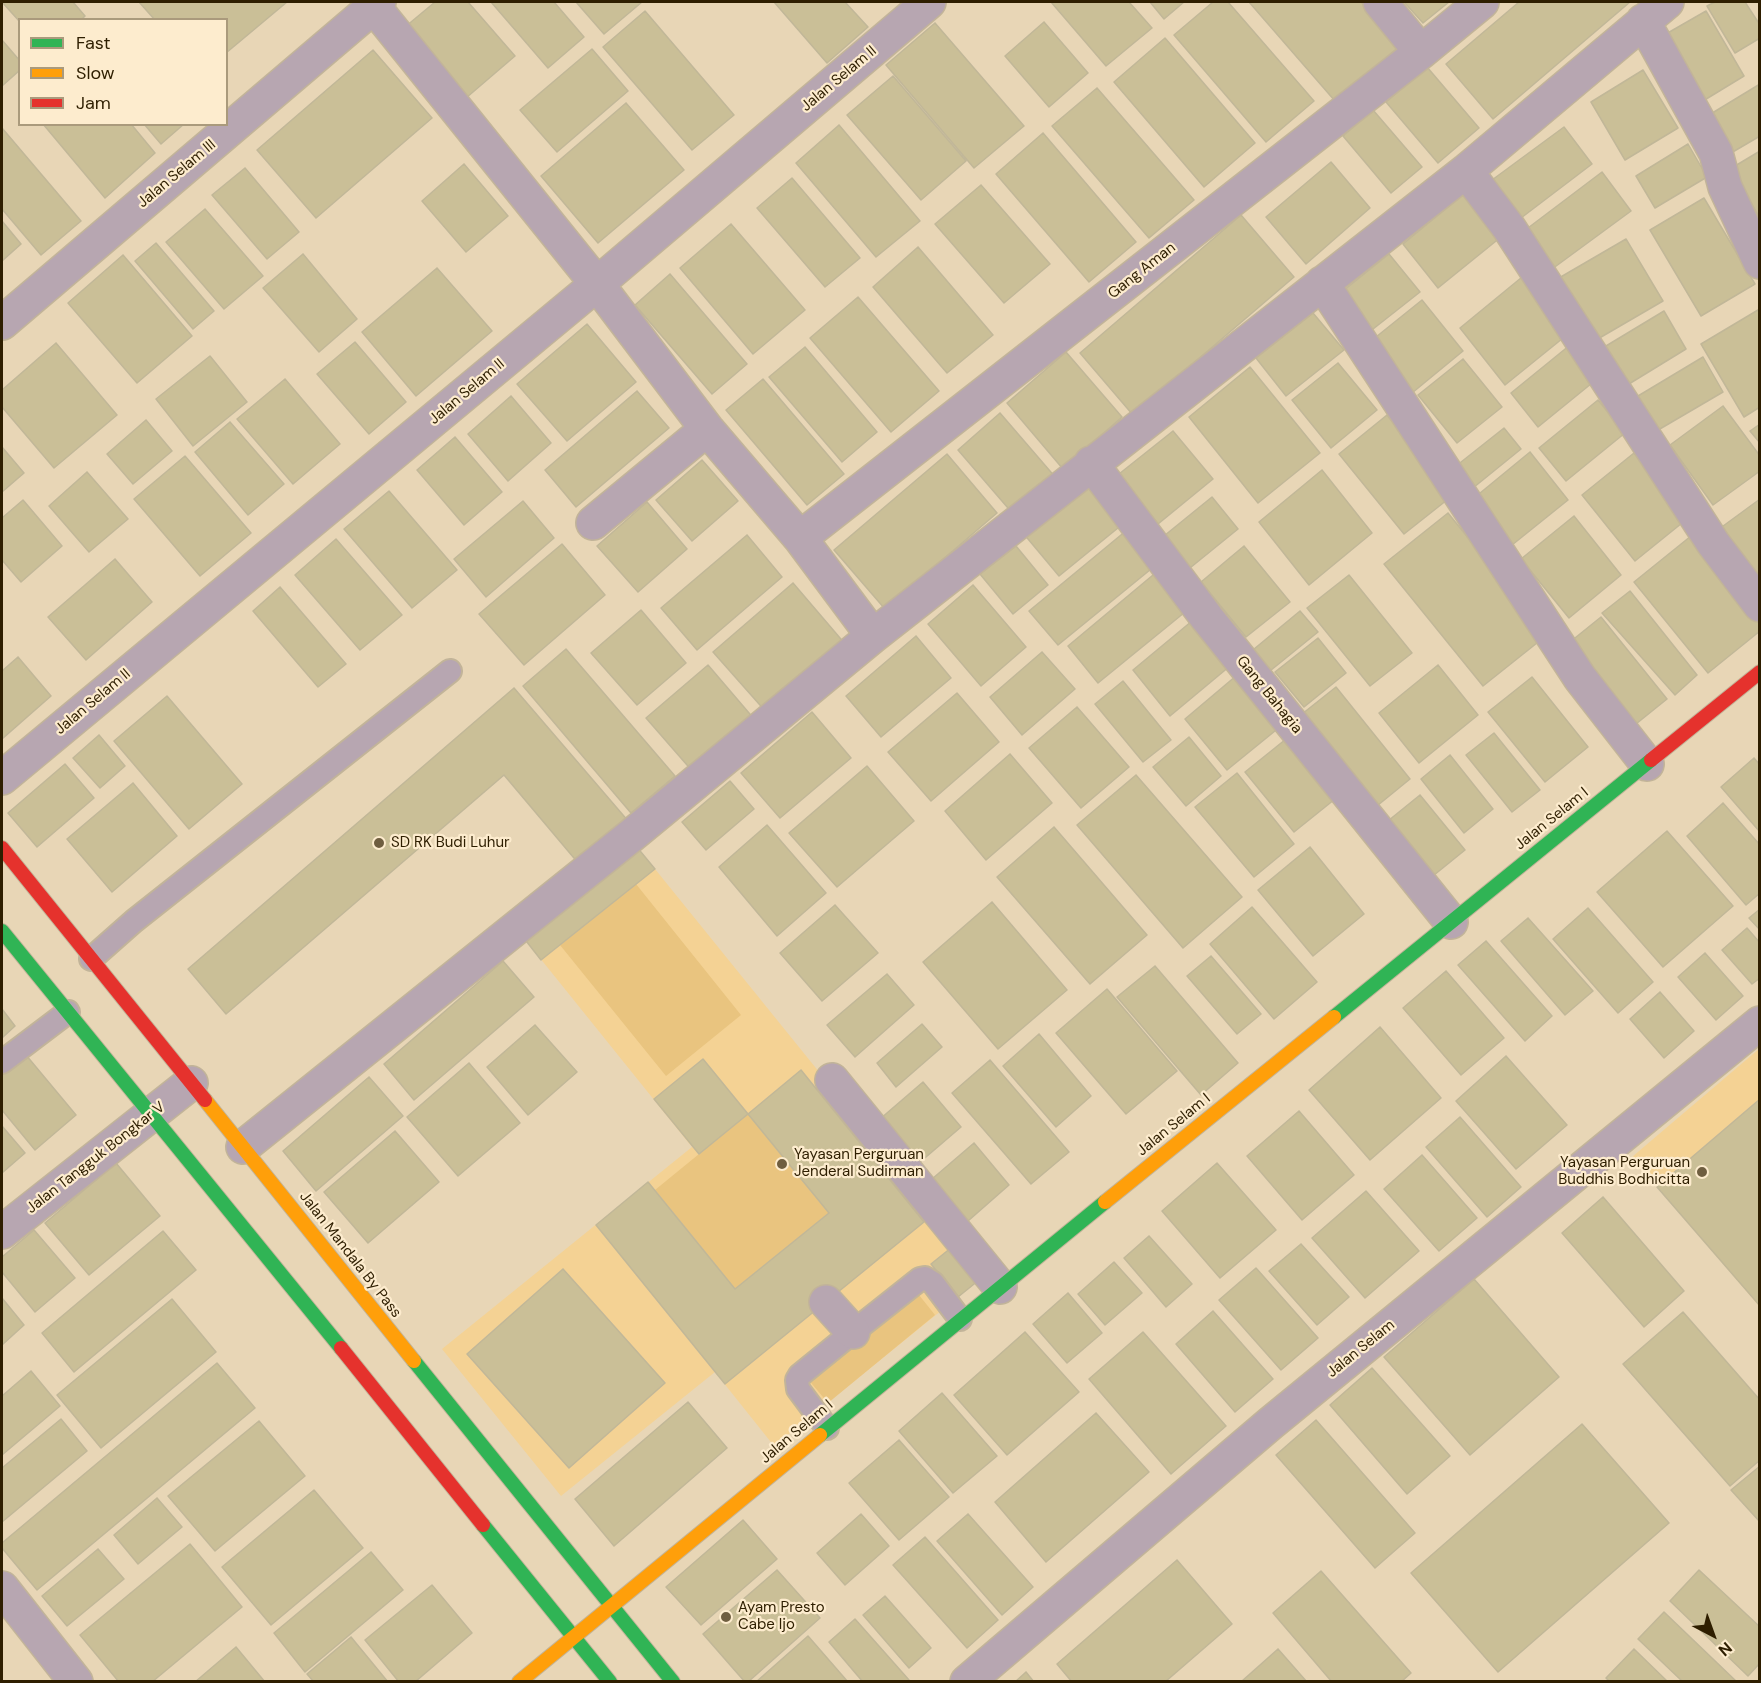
<!DOCTYPE html>
<style>
body{margin:0}
#map{position:relative;width:1761px;height:1683px;overflow:hidden;background:#e8d6b6;font-family:"DM Sans",sans-serif}
canvas{display:block}
.frame{position:absolute;inset:0;border:3px solid #2e1e00;pointer-events:none}
.legend{position:absolute;left:18px;top:18px;width:210px;height:108px;box-sizing:border-box;background:#fdecce;border:2px solid #aa9a7c;margin:0;padding:8px 10px;list-style:none;font-size:18px;color:#2e1e00}
.legend li{display:flex;align-items:center;gap:12px;height:30px}
.legend b{width:30px;border:2px solid #aa9a7c}
.north{position:absolute;left:1683px;top:1605px;width:60px;height:60px;-webkit-text-stroke:4px #fdecce;paint-order:stroke;rotate:139deg;font-size:16px;font-weight:700;line-height:24px;text-align:center;color:#2e1e00}
.north::after{content:'';display:block;margin:auto;width:21px;height:27px;background:#2e1e00;clip-path:polygon(50% 0,100% 100%,50% 72%,0 100%)}
</style>
<div id="map">
<canvas width="1761" height="1683"></canvas>
<div class="frame"></div>
<ul class="legend">
<li><b style="height:8px;background:#30b455"></b>Fast</li>
<li><b style="height:8px;background:#ff9f0a"></b>Slow</li>
<li><b style="height:8px;background:#e5322d"></b>Jam</li>
</ul>
<div class="north">N</div>
</div>
<script>
const c = document.querySelector('canvas').getContext('2d');
c.lineJoin = 'round';
function fillPath(path, color) {
  c.fillStyle = color;
  c.fill(path, 'evenodd');
}
function poly(rows) {
  const path = new Path2D();
  for (const r of rows) {
    path.moveTo(r[0], r[1]);
    for (let i = 2; i < r.length; i += 2) path.lineTo(r[i], r[i + 1]);
  }
  return path;
}
function stroke(path, color, width, dash) {
  c.strokeStyle = color;
  c.lineWidth = width;
  c.lineCap = dash ? 'butt' : 'round';
  c.setLineDash(dash || []);
  c.stroke(path);
}
function drawText(font, color, halo, rows, align = 'center') {
  c.font = font + ' "DM Sans",sans-serif';
  c.lineWidth = 4.5;
  c.setLineDash([]);
  c.textBaseline = 'middle';
  c.strokeStyle = halo;
  c.fillStyle = color;
  for (const [text, x, y, turn = 0] of rows) {
    c.save();
    c.translate(x, y);
    c.rotate((+turn || 0) * Math.PI / 180);
    c.textAlign = isNaN(turn) ? turn : align;
    if (halo) c.strokeText(text, 0, 0);
    c.fillText(text, 0, 0);
    c.restore();
  }
}
const built = poly([
 [655,869,984,1276,774,1446,715,1372,561,1496,442,1349,692,1147,523,937],
 [1759,1049,1759,1306,1632,1157]
]);
const green = poly([
 [636,884,741,1015,666,1076,560,945],
 [748,1114,829,1213,735,1289,655,1190],
 [915,1290,935,1315,828,1403,807,1378]
]);
const building = poly([
 [2,2,73,2,85,16,81,20,20,20,20,22,2,2],
 [139,2,287,2,226,53,226,20,155,20,139,2],
 [435,2,468,2,515,56,466,98,405,27,435,2],
 [491,2,554,2,584,37,548,68,491,2],
 [576,2,642,2,604,34,576,2],
 [774,2,845,2,868,27,827,63,774,2],
 [1051,2,1129,2,1152,28,1106,66,1051,2],
 [1150,2,1184,2,1164,19,1150,2],
 [1213,2,1228,2,1314,101,1266,142,1174,35,1213,2],
 [1249,2,1361,2,1400,46,1335,101,1249,2],
 [1404,2,1449,2,1423,23,1404,2],
 [1519,2,1630,2,1493,119,1446,64,1519,2],
 [1715,2,1745,2,1760,25,1760,38,1735,53,1707,6,1715,2],
 [645,11,734,115,692,150,603,47,645,11],
 [1706,11,1744,76,1698,104,1659,38,1706,11],
 [1044,22,1088,73,1049,107,1005,56,1044,22],
 [935,23,1024,126,974,168,886,65,935,23],
 [1165,38,1255,143,1204,187,1114,82,1165,38],
 [2,40,20,61,20,70,2,86,2,40],
 [592,49,628,91,557,152,520,110,592,49],
 [373,50,432,118,316,218,257,150,373,50],
 [1427,67,1479,128,1438,163,1386,102,1427,67],
 [1643,70,1678,128,1625,160,1591,102,1643,70],
 [893,76,966,161,921,200,847,115,893,76],
 [1760,84,1760,136,1731,153,1709,115,1760,84],
 [1097,88,1194,200,1149,238,1052,126,1097,88],
 [626,103,684,170,598,243,541,176,626,103],
 [1373,110,1422,167,1391,193,1343,136,1373,110],
 [43,124,131,124,155,153,105,198,43,124],
 [144,124,184,124,161,144,144,124],
 [839,125,920,221,876,257,796,163,839,125],
 [1564,127,1592,164,1521,218,1492,180,1564,127],
 [2,128,81,221,41,255,2,209,2,128],
 [1043,133,1136,242,1089,282,996,174,1043,133],
 [1688,144,1707,177,1655,208,1636,176,1688,144],
 [1760,151,1760,218,1730,169,1760,151],
 [1331,162,1370,208,1306,264,1266,217,1331,162],
 [464,164,508,216,466,252,422,201,464,164],
 [245,168,299,232,267,259,212,195,245,168],
 [1602,172,1631,211,1548,272,1520,234,1602,172],
 [792,178,860,258,825,287,757,208,792,178],
 [981,185,1050,264,1004,303,935,224,981,185],
 [1465,193,1501,237,1438,288,1403,244,1465,193],
 [1704,198,1755,284,1701,316,1650,230,1704,198],
 [205,209,263,276,224,309,166,242,205,209],
 [1241,215,1294,277,1133,415,1080,353,1241,215],
 [2,221,21,244,2,261,2,221],
 [731,224,805,310,753,354,680,268,731,224],
 [1626,239,1663,301,1596,340,1559,278,1626,239],
 [156,243,214,311,193,329,135,261,156,243],
 [918,247,993,335,947,373,873,287,918,247],
 [303,254,357,319,319,352,263,288,303,254],
 [1389,254,1420,292,1368,333,1338,295,1389,254],
 [123,255,192,336,137,383,68,303,123,255],
 [437,268,492,331,416,396,362,332,437,268],
 [1527,273,1573,330,1505,385,1460,328,1527,273],
 [670,274,747,364,712,394,635,305,670,274],
 [858,297,939,391,891,432,810,338,858,297],
 [1422,300,1463,351,1412,393,1371,341,1422,300],
 [1758,310,1760,313,1760,407,1744,417,1701,344,1758,310],
 [1664,311,1686,349,1624,387,1601,349,1664,311],
 [1313,313,1344,350,1286,396,1256,358,1313,313],
 [587,324,636,382,567,441,517,384,587,324],
 [355,342,406,402,369,434,317,374,355,342],
 [56,343,117,415,54,468,2,407,2,390,56,343],
 [1570,345,1597,379,1538,427,1511,393,1570,345],
 [805,347,877,432,842,462,769,377,805,347],
 [1066,352,1122,417,1063,469,1007,403,1066,352],
 [210,356,247,402,193,446,156,399,210,356],
 [1703,357,1723,392,1653,433,1633,399,1703,357],
 [1463,359,1502,407,1457,443,1418,395,1463,359],
 [1338,363,1377,410,1331,448,1292,400,1338,363],
 [1250,367,1320,453,1258,503,1189,417,1250,367],
 [285,379,340,444,293,484,237,419,285,379],
 [763,379,844,474,807,505,726,410,763,379],
 [637,391,669,428,576,507,545,470,637,391],
 [511,396,551,443,508,481,468,434,511,396],
 [1598,400,1625,433,1566,481,1539,448,1598,400],
 [1723,406,1760,456,1760,471,1713,505,1670,445,1723,406],
 [1000,413,1056,478,1014,515,958,450,1000,413],
 [1387,415,1452,496,1404,534,1339,454,1387,415],
 [146,420,172,451,133,484,107,454,146,420],
 [230,422,284,484,248,515,195,452,230,422],
 [1760,424,1760,443,1750,431,1760,424],
 [1504,428,1521,449,1468,492,1451,470,1504,428],
 [1173,431,1213,479,1158,524,1119,474,1173,431],
 [455,437,502,492,464,525,417,470,455,437],
 [2,447,24,473,2,492,2,447],
 [1530,452,1568,500,1512,545,1474,498,1530,452],
 [1634,453,1687,519,1635,561,1582,495,1634,453],
 [947,454,997,513,885,609,834,550,947,454],
 [185,456,251,533,200,576,134,499,185,456],
 [702,460,738,501,692,541,656,500,702,460],
 [1322,470,1372,533,1309,585,1259,522,1322,470],
 [87,472,128,519,89,552,49,506,87,472],
 [1093,475,1129,519,1059,576,1023,533,1093,475],
 [389,491,457,570,412,608,344,529,389,491],
 [1212,497,1238,529,1185,572,1159,540,1212,497],
 [1760,499,1760,584,1719,529,1760,499],
 [23,500,62,546,21,582,2,560,2,518,23,500],
 [523,501,554,538,486,597,454,559,523,501],
 [647,502,687,549,638,592,597,546,647,502],
 [1448,513,1547,635,1483,686,1384,564,1448,513],
 [1574,516,1621,575,1569,618,1521,559,1574,516],
 [1127,530,1156,565,1058,645,1029,611,1127,530],
 [747,535,782,577,697,650,661,608,747,535],
 [1691,536,1760,621,1760,631,1708,673,1634,582,1691,536],
 [336,539,402,615,360,650,295,575,336,539],
 [562,544,605,595,524,665,479,614,562,544],
 [1016,546,1048,585,1013,614,980,574,1016,546],
 [1244,546,1290,602,1246,637,1201,582,1244,546],
 [115,559,152,602,86,660,48,617,115,559],
 [1159,570,1190,608,1098,683,1068,646,1159,570],
 [1349,575,1412,653,1370,686,1307,608,1349,575],
 [793,583,846,645,767,713,713,652,793,583],
 [973,585,1026,647,981,686,928,624,973,585],
 [280,587,346,664,318,687,253,611,280,587],
 [1630,591,1697,675,1675,695,1602,613,1630,591],
 [641,610,686,663,637,705,591,653,641,610],
 [1300,611,1318,632,1265,675,1248,654,1300,611],
 [1198,616,1236,661,1170,716,1133,670,1198,616],
 [1601,617,1667,699,1631,728,1565,646,1601,617],
 [916,636,951,678,881,737,846,696,916,636],
 [1318,638,1346,673,1304,707,1275,672,1318,638],
 [566,649,675,776,631,813,523,686,566,649],
 [1042,652,1075,689,1022,735,990,697,1042,652],
 [18,657,51,696,2,739,2,671,18,657],
 [708,665,755,720,694,773,646,718,708,665],
 [1438,665,1478,715,1419,763,1379,713,1438,665],
 [1243,670,1286,722,1227,770,1185,719,1243,670],
 [1532,677,1588,747,1545,782,1488,712,1532,677],
 [1123,681,1171,740,1143,762,1095,704,1123,681],
 [1336,687,1410,779,1372,810,1297,718,1336,687],
 [514,688,629,822,579,864,504,775,226,1014,188,969,514,688],
 [957,693,999,742,931,801,888,752,957,693],
 [167,696,242,784,189,829,114,741,167,696],
 [1077,707,1129,767,1081,808,1029,748,1077,707],
 [812,712,851,758,780,818,741,773,812,712],
 [1296,731,1345,791,1294,832,1245,772,1296,731],
 [1494,733,1540,790,1512,812,1466,755,1494,733],
 [99,735,125,766,100,788,73,758,99,735],
 [1189,737,1221,776,1186,806,1153,767,1189,737],
 [1010,754,1052,803,986,860,945,811,1010,754],
 [1450,755,1493,809,1464,833,1421,779,1450,755],
 [1754,758,1760,765,1760,832,1721,787,1754,758],
 [65,764,94,798,37,847,8,813,65,764],
 [867,766,914,821,837,887,789,833,867,766],
 [1237,773,1294,844,1254,877,1195,807,1237,773],
 [1136,775,1242,897,1183,948,1077,825,1136,775],
 [730,781,754,809,706,850,682,822,730,781],
 [133,783,177,836,112,892,67,839,133,783],
 [1420,795,1465,850,1423,884,1378,829,1420,795],
 [1723,803,1760,845,1760,893,1746,905,1687,836,1723,803],
 [767,825,826,893,777,936,719,867,767,825],
 [1054,827,1147,935,1090,984,997,877,1054,827],
 [1667,831,1733,906,1663,967,1597,892,1667,831],
 [636,846,655,869,541,960,523,937,636,846],
 [1310,847,1364,914,1313,956,1258,890,1310,847],
 [992,902,1067,990,998,1049,923,962,992,902],
 [835,905,878,953,822,1001,780,953,835,905],
 [1252,907,1317,982,1274,1019,1210,944,1252,907],
 [1588,908,1653,982,1618,1013,1553,939,1588,908],
 [1760,909,1760,930,1749,918,1760,909],
 [1528,918,1593,991,1565,1015,1501,941,1528,918],
 [1747,928,1760,943,1760,978,1752,984,1722,950,1747,928],
 [1486,941,1552,1016,1525,1041,1458,965,1486,941],
 [1705,953,1743,996,1716,1020,1678,977,1705,953],
 [1211,956,1261,1014,1237,1034,1187,976,1211,956],
 [503,961,534,997,414,1100,384,1064,503,961],
 [1155,966,1238,1063,1201,1095,1117,997,1155,966],
 [1446,971,1504,1038,1461,1075,1403,1008,1446,971],
 [887,974,914,1005,855,1057,827,1025,887,974],
 [1107,989,1177,1071,1126,1114,1056,1033,1107,989],
 [1660,992,1694,1031,1664,1058,1630,1019,1660,992],
 [2,1009,15,1026,2,1038,2,1009],
 [922,1024,942,1047,896,1087,877,1063,922,1024],
 [535,1025,577,1072,528,1115,487,1067,535,1025],
 [1380,1027,1441,1098,1370,1160,1309,1090,1380,1027],
 [1039,1034,1091,1096,1056,1127,1003,1066,1039,1034],
 [26,1055,76,1115,35,1150,2,1110,2,1075,26,1055],
 [1506,1056,1567,1125,1516,1169,1456,1101,1506,1056],
 [703,1059,748,1114,699,1154,654,1099,703,1059],
 [990,1060,1069,1152,1031,1184,952,1093,990,1060],
 [469,1063,520,1123,458,1176,407,1117,469,1063],
 [801,1070,924,1222,725,1384,596,1225,648,1182,735,1289,829,1213,748,1114,801,1070],
 [369,1077,403,1116,316,1191,283,1151,369,1077],
 [923,1082,961,1127,919,1163,880,1119,923,1082],
 [1760,1099,1760,1306,1657,1187,1760,1099],
 [1299,1111,1354,1175,1302,1220,1247,1156,1299,1111],
 [1460,1117,1521,1187,1487,1217,1426,1147,1460,1117],
 [2,1126,25,1153,2,1173,2,1126],
 [395,1131,439,1182,368,1243,324,1192,395,1131],
 [974,1143,1009,1185,968,1221,932,1179,974,1143],
 [1422,1155,1477,1218,1439,1251,1384,1189,1422,1155],
 [116,1163,160,1216,89,1275,45,1223,116,1163],
 [1217,1163,1276,1230,1220,1278,1162,1211,1217,1163],
 [1366,1191,1419,1251,1365,1298,1312,1238,1366,1191],
 [1603,1197,1684,1291,1644,1327,1562,1233,1603,1197],
 [34,1230,75,1278,35,1312,2,1272,2,1257,34,1230],
 [163,1231,196,1270,74,1372,42,1333,163,1231],
 [1149,1236,1192,1284,1166,1307,1124,1258,1149,1236],
 [957,1243,984,1276,958,1297,931,1264,957,1243],
 [1301,1244,1349,1297,1317,1325,1269,1271,1301,1244],
 [1114,1262,1142,1293,1105,1325,1078,1294,1114,1262],
 [1256,1268,1318,1338,1281,1370,1219,1300,1256,1268],
 [563,1269,665,1383,569,1468,467,1354,563,1269],
 [1474,1279,1559,1377,1470,1455,1384,1357,1474,1279],
 [1068,1293,1102,1333,1067,1363,1033,1324,1068,1293],
 [2,1298,24,1325,2,1345,2,1298],
 [172,1299,216,1352,101,1448,57,1395,172,1299],
 [1213,1311,1273,1379,1235,1412,1176,1344,1213,1311],
 [1683,1312,1760,1400,1760,1460,1730,1486,1623,1364,1683,1312],
 [1025,1332,1079,1392,1007,1455,954,1395,1025,1332],
 [1143,1332,1226,1426,1171,1474,1089,1379,1143,1332],
 [217,1363,255,1408,37,1590,2,1548,2,1543,217,1363],
 [1372,1368,1450,1456,1407,1494,1330,1405,1372,1368],
 [31,1371,60,1406,2,1455,2,1396,31,1371],
 [942,1393,997,1456,953,1493,899,1431,942,1393],
 [688,1402,727,1448,614,1546,575,1499,688,1402],
 [1096,1413,1149,1472,1046,1562,995,1502,1096,1413],
 [61,1419,87,1451,2,1522,2,1468,61,1419],
 [1316,1420,1415,1533,1375,1568,1276,1455,1316,1420],
 [259,1421,305,1476,215,1551,168,1496,259,1421],
 [1582,1424,1669,1523,1498,1672,1411,1573,1582,1424],
 [899,1440,949,1497,899,1540,849,1483,899,1440],
 [1760,1466,1760,1522,1731,1490,1760,1466],
 [314,1490,363,1548,271,1625,222,1567,314,1490],
 [157,1498,182,1527,138,1564,114,1535,157,1498],
 [861,1514,889,1546,845,1585,817,1553,861,1514],
 [968,1514,1033,1587,1002,1615,937,1541,968,1514],
 [743,1520,777,1559,701,1625,666,1587,743,1520],
 [925,1537,998,1620,967,1648,893,1565,925,1537],
 [190,1544,242,1607,152,1682,119,1682,80,1635,190,1544],
 [98,1549,124,1579,67,1626,42,1596,98,1549],
 [371,1552,403,1590,305,1672,274,1633,371,1552],
 [1177,1560,1232,1624,1165,1682,1072,1682,1057,1664,1177,1560],
 [777,1570,820,1618,748,1682,745,1682,703,1634,777,1570],
 [1699,1570,1760,1627,1760,1663,1748,1676,1670,1601,1699,1570],
 [1321,1571,1411,1673,1401,1682,1332,1682,1273,1613,1321,1571],
 [432,1585,472,1633,415,1682,399,1682,365,1640,432,1585],
 [885,1596,931,1648,909,1668,863,1615,885,1596],
 [1664,1612,1737,1682,1683,1682,1638,1639,1664,1612],
 [855,1619,909,1680,907,1682,863,1682,829,1642,855,1619],
 [808,1636,848,1682,756,1682,808,1636],
 [351,1637,388,1682,314,1682,307,1674,351,1637],
 [236,1647,265,1682,195,1682,236,1647],
 [1278,1649,1307,1682,1242,1682,1242,1681,1278,1649],
 [1634,1649,1668,1682,1610,1682,1606,1678,1634,1649],
 [1026,1672,1034,1682,1015,1682,1026,1672]
]);
const lane = poly([
 [91,959,134,921,450,671],
 [2,1062,68,1012],
 [827,1428,798,1389,797,1380,800,1375,853,1332,920,1279,925,1278,933,1283,960,1319]
]);
const street = poly([
 [370,2,597,284,707,429,800,538,873,636],
 [1380,2,1421,52],
 [1643,21,1716,153,1725,187,1760,262],
 [1466,171,1509,228,1713,543,1760,605],
 [1322,283,1580,678,1647,764],
 [2,323,379,2],
 [1091,463,1207,618,1451,922],
 [593,523,707,429],
 [800,538,1421,52,1482,2],
 [2,778,597,284,929,2],
 [832,1080,1000,1287],
 [243,1147,632,835,873,636,1466,171,1667,2],
 [2,1232,191,1083],
 [826,1302,853,1332],
 [2,1588,76,1682],
 [967,1682,1271,1423,1760,1023]
]);
const fast = poly([
 [2,931,341,1348],
 [1334,1017,1651,760],
 [414,1361,673,1682],
 [820,1435,1105,1202],
 [483,1525,610,1682]
]);
const slow = poly([
 [205,1100,414,1361],
 [1105,1202,1334,1017],
 [519,1682,820,1435]
]);
const jam = poly([
 [1651,760,1760,672],
 [2,848,205,1100],
 [341,1348,483,1525]
]);
const markers = [
 [379,843,6,"#6f5e40"],
 [782,1164,6,"#6f5e40"],
 [1702,1172,6,"#6f5e40"],
 [726,1617,6,"#6f5e40"]
];
const streetNames = [
 ["Jalan Selam II",839,79,-40],
 ["Jalan Selam III",177,174,-40],
 ["Gang Aman",1142,271,-38],
 ["Jalan Selam II",467,392,-40],
 ["Gang Bahagia",1269,695,51],
 ["Jalan Selam II",93,702,-40],
 ["Jalan Selam I",1552,819,-39],
 ["Jalan Selam I",1174,1125,-39],
 ["Jalan Tangguk Bongkar V",96,1158,-38],
 ["Jalan Mandala By Pass",350,1255,52],
 ["Jalan Selam",1361,1349,-39],
 ["Jalan Selam I",797,1432,-40]
];
const poiNames = [
 ["SD RK Budi Luhur",391,843],
 ["Yayasan Perguruan",794,1155],
 ["Jenderal Sudirman",794,1172],
 ["Yayasan Perguruan",1690,1163,"right"],
 ["Buddhis Bodhicitta",1690,1180,"right"],
 ["Ayam Presto",738,1608],
 ["Cabe Ijo",738,1625]
];
fillPath(built, '#f4d294');
fillPath(green, '#e9c47f');
fillPath(building, '#cabf97');
stroke(building, '#c1b798', 1.5);
stroke(lane, '#c2b499', 26);
stroke(street, '#c2b499', 36);
stroke(fast, '#c2b499', 16);
stroke(slow, '#c2b499', 16);
stroke(jam, '#c2b499', 16);
stroke(lane, '#b7a6b1', 22);
stroke(street, '#b7a6b1', 33);
stroke(fast, '#30b455', 14);
stroke(slow, '#ff9f0a', 14);
stroke(jam, '#e5322d', 14);
for (const [x, y, r, color] of markers) {
  const dot = new Path2D();
  dot.arc(x, y, r, 0, 2 * Math.PI);
  c.fillStyle = color;
  c.fill(dot);
  stroke(dot, '#fdecce', 2);
}
drawText('15px', '#2e1e00', '#fdecce', streetNames);
drawText('15px', '#2e1e00', '#fdecce', poiNames, 'left');
</script>
